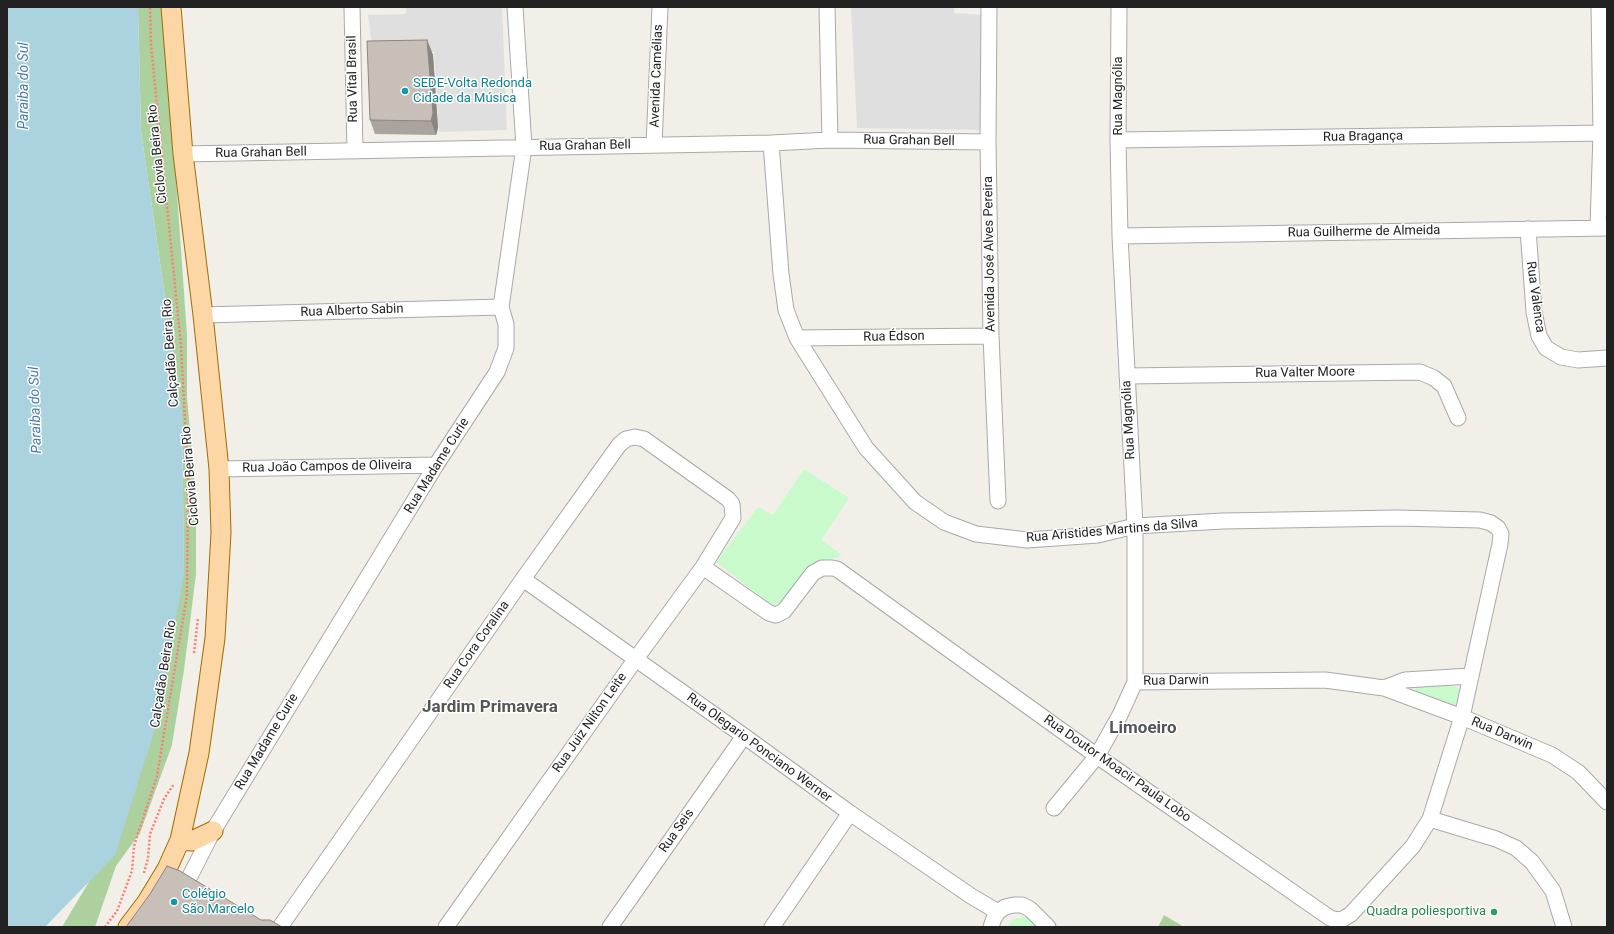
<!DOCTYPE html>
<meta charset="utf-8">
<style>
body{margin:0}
#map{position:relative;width:1614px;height:934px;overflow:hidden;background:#f2efe9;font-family:Roboto,sans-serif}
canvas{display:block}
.frame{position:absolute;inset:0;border:8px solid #222;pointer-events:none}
</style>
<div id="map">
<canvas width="1614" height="934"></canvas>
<div class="frame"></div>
</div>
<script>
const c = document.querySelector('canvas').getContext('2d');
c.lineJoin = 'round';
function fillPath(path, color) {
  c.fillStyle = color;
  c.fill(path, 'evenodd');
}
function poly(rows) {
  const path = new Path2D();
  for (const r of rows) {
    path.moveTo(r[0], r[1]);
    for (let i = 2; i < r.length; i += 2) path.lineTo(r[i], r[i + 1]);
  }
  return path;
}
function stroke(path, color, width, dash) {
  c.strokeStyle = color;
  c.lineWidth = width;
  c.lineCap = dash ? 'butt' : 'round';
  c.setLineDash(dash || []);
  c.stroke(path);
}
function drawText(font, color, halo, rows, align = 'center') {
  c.font = font + ' Roboto,sans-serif';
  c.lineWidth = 3;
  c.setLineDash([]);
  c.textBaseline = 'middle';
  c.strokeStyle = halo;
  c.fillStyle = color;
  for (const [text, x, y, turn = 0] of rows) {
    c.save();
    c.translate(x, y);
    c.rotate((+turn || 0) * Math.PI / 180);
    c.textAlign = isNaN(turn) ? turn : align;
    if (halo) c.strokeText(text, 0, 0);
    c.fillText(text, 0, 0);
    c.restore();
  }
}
const residential = poly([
 [406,7,502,7,507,130,439,132,434,52,373,53,368,15,406,14],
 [851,7,954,7,954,13,986,15,984,130,857,128]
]);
const forest = poly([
 [138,7,164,7,187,335,187,397,196,498,196,574,184,670,172,745,140,833,116,866,95,927,62,927,102,860,184,573,182,415,141,131],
 [1164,915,1184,927,1158,927]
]);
const park = poly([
 [804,469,849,498,821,540,842,555,827,561,817,562,804,573,784,600,773,606,716,562,758,507,773,515],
 [1417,686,1455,686,1462,692,1455,707,1413,694],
 [1024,917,1036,918,1045,927,1007,927,1014,919]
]);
const water = poly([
 [7,7,138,7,141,131,182,415,184,573,160,713,115,855,45,927,7,927]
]);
const path = poly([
 [194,653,198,618],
 [144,873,148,858,150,834,164,799,174,784],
 [105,927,117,911,132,871,134,846,157,776,187,595,188,476,181,346,151,45,150,7]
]);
const minor = poly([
 [352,7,355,151],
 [827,7,830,140],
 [989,7,988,142,991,336,998,501],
 [1118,140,1607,133],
 [654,145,660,7],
 [183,154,771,143,830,140,988,142],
 [1598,227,1601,133,1599,7],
 [1528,229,1534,312,1539,336,1546,348,1561,357,1578,360,1607,358],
 [1120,236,1607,228],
 [203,315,501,307],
 [797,338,991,336],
 [1127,376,1420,372,1434,378,1444,386,1458,418],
 [219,469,436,465],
 [703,567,769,613,776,615,784,611,813,573,822,568,832,568,837,569,1097,756,1330,918,1337,920,1343,919,1351,914,1413,846,1430,819,1462,717,1500,544,1501,534,1498,528,1491,523,1480,520,1397,518,1223,521,1135,526,1098,535,1027,540,976,534,944,522,915,502,866,448,797,338,786,310,781,274,771,143],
 [523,579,744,736,850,813,971,896,998,912],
 [1135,682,1325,680,1384,688,1462,717,1552,755,1578,772,1607,802],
 [1384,688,1405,680,1470,676],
 [1054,808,1097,756,1120,715,1135,682,1135,526,1120,236,1118,140,1119,7],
 [1430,819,1496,839,1516,848,1532,862,1553,891,1564,927],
 [189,878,213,831,436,465,497,372,506,348,506,324,501,307,524,147,515,7],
 [280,927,523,579,619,445,626,439,635,437,644,439,728,499,732,504,733,518,703,567,635,660,446,927],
 [610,927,744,736],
 [772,927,850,813],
 [991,927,994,918,998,912,1005,907,1014,905,1022,905,1030,909,1048,927]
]);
const major = poly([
 [180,840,192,841,213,831],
 [128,927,147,902,167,869,180,840,199,753,215,638,221,533,219,469,203,315,183,154,171,7]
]);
const wall = poly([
 [427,40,433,55,438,128,436,135,375,134,370,120]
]);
const shadedWall = poly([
 [427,40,433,55,438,128,436,135,431,121]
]);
const building = poly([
 [427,40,433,113,431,121,370,120,367,41,427,40],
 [167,866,180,871,261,920,270,920,282,927,126,927,150,894,167,866]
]);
const markers = [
 [405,91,4,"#0f9aa8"],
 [174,902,4,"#0f9aa8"],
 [1494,912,4,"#2e9e5b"]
];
const streetNames = [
 ["Avenida Camélias",657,76,-88],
 ["Rua Vital Brasil",353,79,-91],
 ["Rua Magnólia",1119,96,-90],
 ["Rua Bragança",1363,137,-1],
 ["Rua Grahan Bell",909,141,1],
 ["Rua Grahan Bell",585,146,-1],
 ["Rua Grahan Bell",261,153,-1],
 ["Ciclovia Beira Rio",158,154,-96],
 ["Rua Guilherme de Almeida",1364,232,-1],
 ["Avenida José Alves Pereira",990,254,-91],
 ["Rua Valenca",1535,297,82],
 ["Rua Alberto Sabin",352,311,-2],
 ["Rua Édson",894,337,-1],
 ["Calçadão Beira Rio",171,353,-94],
 ["Rua Valter Moore",1305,373,-1],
 ["Rua Magnólia",1129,420,-93],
 ["Rua Madame Curie",437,466,-58],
 ["Rua João Campos de Oliveira",327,467,-1],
 ["Ciclovia Beira Rio",191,476,-95],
 ["Rua Aristides Martins da Silva",1112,531,-5],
 ["Rua Cora Coralina",477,645,-55],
 ["Calçadão Beira Rio",164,674,-81],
 ["Rua Darwin",1176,681,-1],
 ["Rua Juiz Nilton Leite",590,723,-55],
 ["Rua Darwin",1502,734,23],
 ["Rua Madame Curie",267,742,-59],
 ["Rua Olegario Ponciano Werner",759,748,36],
 ["Rua Doutor Moacir Paula Lobo",1117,769,35],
 ["Rua Seis",677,831,-55]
];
const cultureNames = [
 ["SEDE-Volta Redonda",413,84],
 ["Cidade da Música",413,99],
 ["Colégio",182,895],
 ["São Marcelo",182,910]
];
const leisureNames = [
 ["Quadra poliesportiva",1486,912]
];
const waterNames = [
 ["Paraiba do Sul",24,86,-90],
 ["Paraiba do Sul",36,410,-92]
];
const districtNames = [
 ["Jardim Primavera",490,708],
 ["Limoeiro",1143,729]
];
fillPath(residential, '#e0dfdf');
fillPath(forest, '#add19e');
fillPath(park, '#c8facc');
fillPath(water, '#aad3df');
stroke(minor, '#a9a9a9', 17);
stroke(major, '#a06b00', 21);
stroke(path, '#fa8072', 2.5, [2, 2]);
stroke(minor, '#fff', 15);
stroke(major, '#fcd6a4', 19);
fillPath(wall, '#aba49e');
fillPath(shadedWall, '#8b8681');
fillPath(building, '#c7bfb8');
stroke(building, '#8b8681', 1);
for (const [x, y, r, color] of markers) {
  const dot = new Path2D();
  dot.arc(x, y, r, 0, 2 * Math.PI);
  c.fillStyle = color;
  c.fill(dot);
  stroke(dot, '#fff', 1.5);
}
drawText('13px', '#222', '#fff', streetNames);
drawText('13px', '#0d838f', '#fff', cultureNames, 'left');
drawText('13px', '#27864d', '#fff', leisureNames, 'right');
drawText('italic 14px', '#4a7aab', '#fff', waterNames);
drawText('bold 17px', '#555', '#fff', districtNames);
</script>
